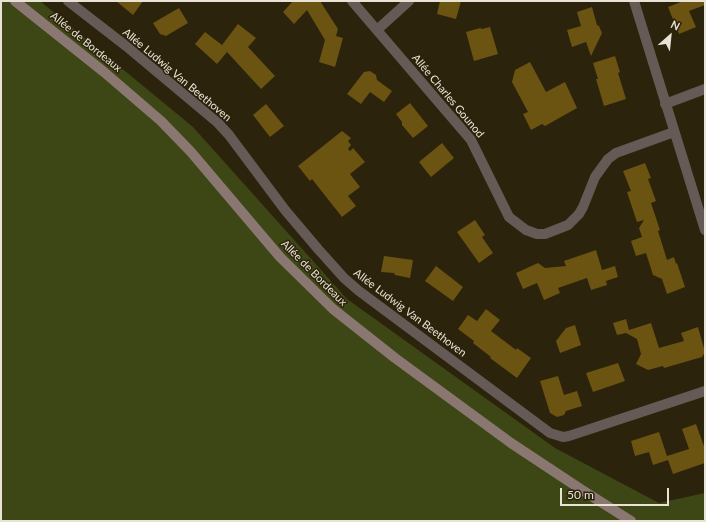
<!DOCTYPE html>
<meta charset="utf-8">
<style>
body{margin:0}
#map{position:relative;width:706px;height:522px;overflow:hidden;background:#2c230c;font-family:Lato,sans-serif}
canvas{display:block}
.frame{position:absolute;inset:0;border:2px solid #e9e3d5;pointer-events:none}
.north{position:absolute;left:650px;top:16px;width:40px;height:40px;-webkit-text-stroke:3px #2c230c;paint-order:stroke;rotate:27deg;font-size:11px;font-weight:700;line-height:16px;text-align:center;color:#e9e3d5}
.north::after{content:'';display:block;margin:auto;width:14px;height:18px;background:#e9e3d5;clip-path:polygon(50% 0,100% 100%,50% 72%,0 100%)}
.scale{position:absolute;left:560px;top:488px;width:109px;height:18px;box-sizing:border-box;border:2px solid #e9e3d5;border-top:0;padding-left:5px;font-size:12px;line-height:14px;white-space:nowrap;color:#e9e3d5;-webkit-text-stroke:3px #2c230c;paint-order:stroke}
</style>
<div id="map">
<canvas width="706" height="522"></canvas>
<div class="frame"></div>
<div class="north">N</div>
<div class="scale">50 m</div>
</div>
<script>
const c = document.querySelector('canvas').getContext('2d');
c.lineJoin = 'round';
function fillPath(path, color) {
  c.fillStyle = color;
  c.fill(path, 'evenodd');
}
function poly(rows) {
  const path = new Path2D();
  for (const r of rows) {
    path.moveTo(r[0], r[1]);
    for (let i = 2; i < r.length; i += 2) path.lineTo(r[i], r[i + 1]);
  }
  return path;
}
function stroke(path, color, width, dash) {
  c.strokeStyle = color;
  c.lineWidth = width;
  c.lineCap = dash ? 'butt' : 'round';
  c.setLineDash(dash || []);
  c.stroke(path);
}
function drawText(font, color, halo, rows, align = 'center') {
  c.font = font + ' Lato,sans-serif';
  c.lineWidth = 3;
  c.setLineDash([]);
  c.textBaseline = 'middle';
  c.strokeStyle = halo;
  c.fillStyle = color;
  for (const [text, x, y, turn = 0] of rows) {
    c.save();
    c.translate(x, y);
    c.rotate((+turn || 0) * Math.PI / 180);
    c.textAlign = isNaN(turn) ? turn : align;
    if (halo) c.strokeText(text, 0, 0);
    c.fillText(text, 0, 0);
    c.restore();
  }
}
const green = poly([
 [1,1,40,1,193,127,347,299,555,448,659,503,705,493,705,521,1,521]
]);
const building = poly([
 [116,1,143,1,133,15],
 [293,1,320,1,338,29,336,36,343,38,335,67,319,62,325,40,307,10,294,24,283,12],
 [440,1,461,1,456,19,437,14],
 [683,1,705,1,705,5,689,11,696,27,679,34,668,7],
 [592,7,597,25,599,26,602,33,591,56,586,42,572,47,567,30,581,26,577,12],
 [179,8,188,23,166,36,160,34,153,23],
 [238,24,256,38,248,47,275,76,261,89,227,52,217,64,195,44,205,32,222,45],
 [490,27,498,54,474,61,466,32,480,28,482,29],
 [615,56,620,72,618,73,626,99,604,106,596,79,598,79,593,63],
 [530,62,546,92,565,82,577,108,545,126,542,124,531,130,523,114,528,112,512,82,515,70],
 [370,71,376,75,377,80,392,91,384,102,370,92,361,104,347,94,364,72],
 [410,103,428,126,413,138,402,125,402,122,396,114],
 [266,104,284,126,270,137,253,115],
 [342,131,351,138,348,141,351,145,348,149,350,151,353,148,365,162,350,174,360,187,348,196,356,206,342,217,312,179,310,181,298,166],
 [442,143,454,158,431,177,419,162],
 [645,163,651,178,648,179,656,201,651,203,660,230,658,231,667,260,674,257,676,264,677,263,685,287,667,294,662,279,653,275,646,253,636,256,631,241,642,237,639,228,644,220,637,222,627,192,631,191,623,171],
 [475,220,485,235,482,237,493,253,479,263,457,232],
 [596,250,602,270,615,266,618,277,606,281,607,285,591,290,587,278,558,288,560,293,544,300,537,283,523,289,516,273,538,263,545,268,566,266,564,261],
 [384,256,413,260,410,278,395,275,394,273,381,272],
 [436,266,463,287,453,301,425,281],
 [486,309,500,320,491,331,516,350,517,348,531,358,517,378,490,358,491,357,473,343,474,341,458,329,468,315,477,321],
 [626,319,629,330,651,323,659,348,684,341,681,333,698,327,705,352,702,357,664,368,663,366,648,370,636,364,641,354,637,339,626,333,617,335,613,323],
 [575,325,581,345,560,353,556,341,566,328],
 [618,363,625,381,593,392,586,373],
 [558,376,564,395,577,391,582,406,566,411,564,415,557,417,550,413,540,381],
 [696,424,705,449,705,463,673,474,668,460,653,465,649,452,635,456,631,441,659,432,667,456,689,449,682,429]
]);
const minor = poly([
 [68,1,126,46,218,123,229,135,285,210,318,249,344,278,359,291,550,433,563,437,569,436,705,391],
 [352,1,471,140,509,217,526,230,537,234,545,234,568,225,579,214,583,207,595,177,608,159,616,153,674,132],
 [634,1,705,230],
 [377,30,409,1],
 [665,104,705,89]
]);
const secondary = poly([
 [15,1,104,72,161,121,191,152,280,257,333,309,395,358,511,443,582,490,631,521]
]);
const streetNames = [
 ["Allée de Bordeaux",86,42,39],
 ["Allée Ludwig Van Beethoven",177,75,40],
 ["Allée Charles Gounod",448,96,50],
 ["Allée de Bordeaux",314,273,45],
 ["Allée Ludwig Van Beethoven",410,313,37]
];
fillPath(green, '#3d4715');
fillPath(building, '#6b5311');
stroke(minor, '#665a56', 10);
stroke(secondary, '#8b7771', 10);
drawText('11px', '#e9e3d5', '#2c230c', streetNames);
</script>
